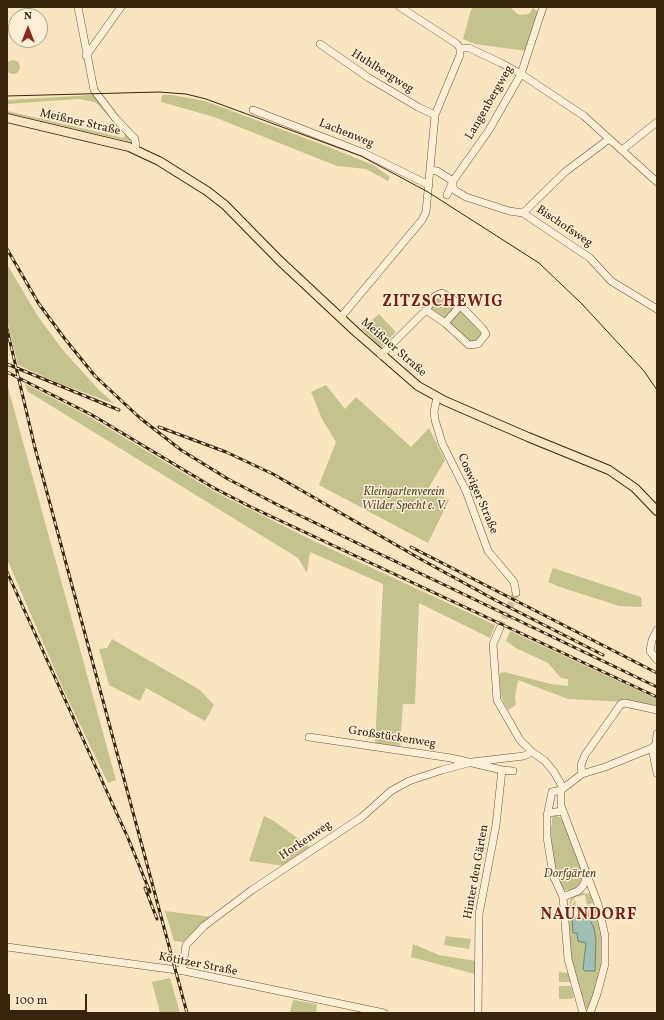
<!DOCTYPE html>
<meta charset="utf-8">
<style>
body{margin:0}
#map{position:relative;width:664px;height:1020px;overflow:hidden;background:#fae5c1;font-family:Vollkorn,serif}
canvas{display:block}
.frame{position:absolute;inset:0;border:8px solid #39240e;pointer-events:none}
.north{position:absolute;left:8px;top:8px;width:40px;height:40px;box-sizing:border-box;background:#fceed7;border:1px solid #ae9d87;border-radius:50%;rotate:0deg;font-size:11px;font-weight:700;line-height:16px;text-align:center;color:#39240e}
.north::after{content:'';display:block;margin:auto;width:14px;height:18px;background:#8f2418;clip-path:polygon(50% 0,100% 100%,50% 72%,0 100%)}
.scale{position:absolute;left:8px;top:994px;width:79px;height:18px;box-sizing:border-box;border:2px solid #39240e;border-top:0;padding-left:5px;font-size:12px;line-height:14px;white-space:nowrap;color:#39240e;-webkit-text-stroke:3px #fceed7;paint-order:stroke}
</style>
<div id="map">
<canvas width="664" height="1020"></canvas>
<div class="frame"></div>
<div class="north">N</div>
<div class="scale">100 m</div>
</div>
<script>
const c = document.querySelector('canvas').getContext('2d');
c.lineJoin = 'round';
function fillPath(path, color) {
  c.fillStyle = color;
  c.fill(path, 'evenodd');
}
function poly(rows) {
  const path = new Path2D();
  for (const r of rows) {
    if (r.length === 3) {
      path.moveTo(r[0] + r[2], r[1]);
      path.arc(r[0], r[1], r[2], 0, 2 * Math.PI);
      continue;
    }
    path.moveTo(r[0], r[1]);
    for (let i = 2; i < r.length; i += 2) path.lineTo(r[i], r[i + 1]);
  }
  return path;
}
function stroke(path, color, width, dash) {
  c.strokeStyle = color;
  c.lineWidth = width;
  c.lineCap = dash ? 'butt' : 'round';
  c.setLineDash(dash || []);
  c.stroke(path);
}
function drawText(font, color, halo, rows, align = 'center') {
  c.font = font + ' Vollkorn,serif';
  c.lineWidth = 3;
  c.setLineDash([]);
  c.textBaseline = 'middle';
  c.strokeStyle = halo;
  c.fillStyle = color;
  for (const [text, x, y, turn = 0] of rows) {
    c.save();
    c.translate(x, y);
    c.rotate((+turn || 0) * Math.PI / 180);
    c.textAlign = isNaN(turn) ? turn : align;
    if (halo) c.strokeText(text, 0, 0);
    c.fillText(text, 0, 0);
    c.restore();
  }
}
const green = poly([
 [473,7,513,7,512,9,519,15,529,14,533,8,540,13,527,51,475,44,463,39,471,10],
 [13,67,7],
 [94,95,132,138,132,142,7,113,7,111,124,138,125,133,95,102,79,99,7,104,7,100],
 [162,95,172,95,205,101,326,146,373,165,390,177,388,181,366,169,337,166,214,117,161,102],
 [7,264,37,315,62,349,99,390,115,404,58,383,18,365,7,321],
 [440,296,454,303,456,306,445,320,430,310],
 [460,310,483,332,479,341,470,344,449,322],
 [379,314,396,332,381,347,362,329],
 [7,384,116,780,108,783,64,691,7,559],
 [25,384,86,415,217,493,316,542,495,625,490,638,419,603,415,704,403,704,400,748,375,744,383,584,310,552,307,573,298,558,27,391],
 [326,385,345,409,356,397,411,447,429,428,445,460,428,489,449,500,428,543,319,485,336,442,322,419,311,392],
 [553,568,641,597,642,607,619,606,560,587,548,582],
 [510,631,657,699,657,706,648,708,625,702,568,699,518,680,515,697,516,705,508,710,502,699,499,683,500,673,504,672,551,684,568,686,568,679,561,678,548,663,516,648,506,641],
 [112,639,200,690,214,705,205,721,146,688,140,701,109,685,99,649,107,648],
 [555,815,561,818,565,824,585,878,578,889,573,891,564,890,560,885,554,871,549,826,552,825,552,818],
 [264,816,274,821,311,848,285,866,249,861],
 [579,892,591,894,593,903,587,905,585,895,575,897,570,905,572,905,575,900,576,907,569,907,570,900],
 [595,908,602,928,602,961,597,987,588,1008,584,1009,571,962,566,917,585,916,585,912],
 [165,911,212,917,192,933,185,942,174,941],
 [446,936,471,939,469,949,444,945],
 [413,944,439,955,476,961,475,974,411,957],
 [559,972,568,973,571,982,559,982],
 [170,978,180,1013,160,1013,152,982],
 [559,986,571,986,574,997,571,999,559,999],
 [293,1000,317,1004,316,1013,290,1013]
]);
const water = poly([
 [572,918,589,918,594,928,596,940,595,971,585,971,583,969,586,943,578,941,577,933,573,933,572,918]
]);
const minorTunnel = poly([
 [500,628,516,593]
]);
const minor = poly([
 [78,7,94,90,116,119,135,139,136,149],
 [400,7,457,44,460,48],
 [320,44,369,78,418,107,435,115],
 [460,48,469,48,501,63,521,74,584,116,657,182],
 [86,56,121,7],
 [253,110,364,153,429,185],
 [622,150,657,122],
 [430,170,437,171,453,181],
 [453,181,453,188,456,191,466,197,509,211,523,213,590,258,611,281,657,309],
 [447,195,453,181,489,130,521,74,543,7],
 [523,213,565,172,609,139],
 [341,317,422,220,426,212,435,115,460,55,460,48],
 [445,323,460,306],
 [381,355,426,310,435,296,442,293,457,302,483,329,486,334,478,344,469,345,445,323,426,310],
 [437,397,434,412,435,420,442,443,466,491,488,551,514,582,516,593],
 [500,628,493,644,497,700,520,740,532,752,545,761,554,772,563,788],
 [657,630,652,640,650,651,657,660],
 [657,734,656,744,652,748,657,773],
 [309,737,451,758,502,770],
 [582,774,581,765,585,755,621,704,625,703,657,710],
 [561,790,561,806,598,904,605,936,605,964,597,994,590,1013],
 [548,813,563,811],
 [563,897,578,891,583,886,587,877],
 [7,947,184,971,384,1013],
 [182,971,186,945,204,926,252,890,362,817,391,791,409,781,442,770,472,762,524,756,532,752],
 [478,1013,479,914,496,825,502,770,513,771],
 [583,1013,568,959,563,897,553,875,547,837,547,816,552,792,561,790,582,774,605,767,652,748]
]);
const major = poly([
 [7,118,129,147,159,161,207,191,225,205,280,261,356,332,418,386,445,401,528,437,609,470,635,488,657,511]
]);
const tram = poly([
 [7,96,159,92,186,94,206,99,361,156,428,192,539,263,582,304,644,371,657,390]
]);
const rail = poly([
 [7,249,39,304,65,339,95,376,140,418,181,450,228,479,280,506,657,687],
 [7,329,35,448,187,1013],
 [7,364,119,410],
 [7,372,92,415,214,488,251,507,657,697],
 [159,427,226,452,273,474,424,561,497,601,603,655],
 [411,547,657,673],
 [7,572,128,838,150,892],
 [145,888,157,919]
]);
const streetNames = [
 ["Huhlbergweg",382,72,32],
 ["Langenbergweg",490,103,-60],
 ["Meißner Straße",80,123,13],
 ["Lachenweg",346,134,22],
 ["Bischofsweg",564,227,34],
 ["Meißner Straße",393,348,41],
 ["Coswiger Straße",477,494,67],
 ["Großstückenweg",392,738,9],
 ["Horkenweg",306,841,-34],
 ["Hinter den Gärten",477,872,-80],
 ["Kötitzer Straße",198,965,11]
];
const parkNames = [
 ["Kleingartenverein",404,493],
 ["Wilder Specht e. V.",404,507],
 ["Dorfgärten",570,875]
];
const districtNames = [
 ["ZITZSCHEWIG",443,303],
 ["NAUNDORF",589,916]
];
fillPath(green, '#c4c38e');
fillPath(water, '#9ebfb3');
stroke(water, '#768171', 1);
stroke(minorTunnel, '#d3be9d', 7, [7, 3.5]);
stroke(minor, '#69543b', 8);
stroke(major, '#39240e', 10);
stroke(minor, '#fceed7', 7);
stroke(major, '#fae5c1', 8);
stroke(tram, '#39240e', 1);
stroke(rail, '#39240e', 3);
stroke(rail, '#fceed7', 1.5, [4.5]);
drawText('12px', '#39240e', '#fceed7', streetNames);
drawText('italic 12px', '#5c4c2e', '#fceed7', parkNames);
c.letterSpacing = '1px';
drawText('bold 16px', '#7a1f14', '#fceed7', districtNames);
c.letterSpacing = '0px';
</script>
